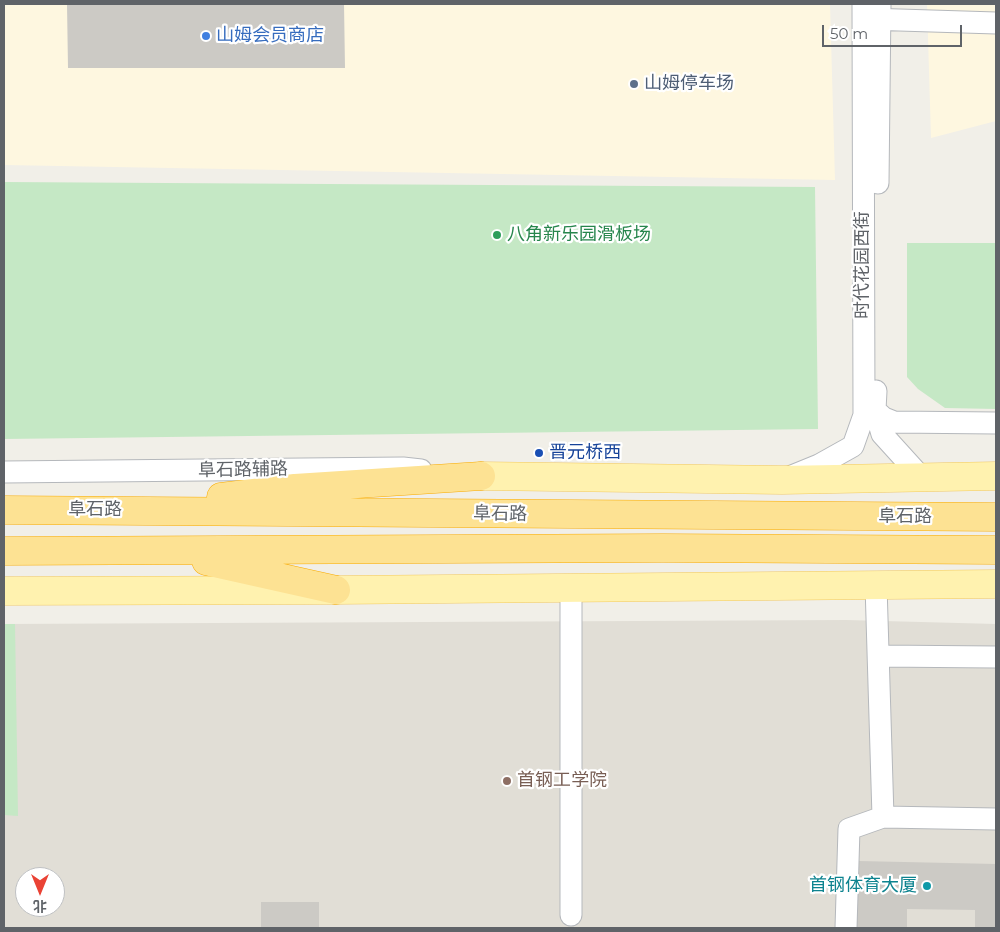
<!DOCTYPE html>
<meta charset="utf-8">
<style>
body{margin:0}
#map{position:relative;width:1000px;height:932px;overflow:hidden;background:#f1efe8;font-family:Montserrat,"Noto Sans SC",sans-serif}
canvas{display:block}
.frame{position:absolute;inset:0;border:5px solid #5f6368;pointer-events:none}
.north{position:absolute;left:15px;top:867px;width:50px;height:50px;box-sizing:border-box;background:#fff;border:1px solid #bfc1c3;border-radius:50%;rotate:180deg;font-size:14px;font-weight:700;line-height:20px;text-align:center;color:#5f6368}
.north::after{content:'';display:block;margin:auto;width:18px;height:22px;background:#ea4335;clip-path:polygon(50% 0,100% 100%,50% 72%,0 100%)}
.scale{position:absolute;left:822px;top:25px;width:140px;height:22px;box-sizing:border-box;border:2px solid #5f6368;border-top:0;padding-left:6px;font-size:15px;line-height:18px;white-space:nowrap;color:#5f6368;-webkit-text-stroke:4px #fff;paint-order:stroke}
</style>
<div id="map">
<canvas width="1000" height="932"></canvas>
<div class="frame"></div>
<div class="north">北</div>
<div class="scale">50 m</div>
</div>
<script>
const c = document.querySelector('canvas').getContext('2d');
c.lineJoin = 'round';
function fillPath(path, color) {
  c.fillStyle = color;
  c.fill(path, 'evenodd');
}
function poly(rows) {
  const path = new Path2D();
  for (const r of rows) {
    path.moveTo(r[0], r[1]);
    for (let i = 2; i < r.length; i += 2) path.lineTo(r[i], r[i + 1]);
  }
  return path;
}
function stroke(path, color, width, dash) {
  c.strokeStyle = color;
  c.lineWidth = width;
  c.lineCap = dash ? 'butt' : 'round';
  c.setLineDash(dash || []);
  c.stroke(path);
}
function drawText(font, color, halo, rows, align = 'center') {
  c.font = font + ' Montserrat,"Noto Sans SC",sans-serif';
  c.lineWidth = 4.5;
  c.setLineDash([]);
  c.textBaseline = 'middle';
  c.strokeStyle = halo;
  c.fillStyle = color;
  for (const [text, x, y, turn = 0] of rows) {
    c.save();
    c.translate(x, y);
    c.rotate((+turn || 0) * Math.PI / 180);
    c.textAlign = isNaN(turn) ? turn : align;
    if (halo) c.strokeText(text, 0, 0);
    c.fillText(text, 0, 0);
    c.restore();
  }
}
const commercial = poly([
 [4,4,830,4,835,180,4,165],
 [927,4,996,4,996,121,931,138]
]);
const education = poly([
 [846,620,996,624,996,928,4,928,4,624],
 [25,877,55,877,55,907,25,907]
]);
const green = poly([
 [4,182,815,187,818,429,4,439],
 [907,243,996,243,996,409,945,408,918,389,907,377],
 [4,624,15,624,18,816,4,815]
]);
const building = poly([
 [67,4,344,4,345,68,68,68],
 [858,861,996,864,996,928,975,928,975,910,907,909,907,928,856,928],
 [261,902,319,902,319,928,261,928]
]);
const minor = poly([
 [867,19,996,23],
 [878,183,880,4],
 [876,391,875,410,882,434,921,477],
 [875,410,884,418,894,422,996,423],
 [4,472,403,468,421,470],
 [792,476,819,465,853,446,864,415,863,4],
 [876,585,883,817],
 [571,588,571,915],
 [879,656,996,657],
 [846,928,849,829,883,817,996,819]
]);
const major = poly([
 [481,476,782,480,996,476],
 [4,591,336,590,996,584]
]);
const highway = poly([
 [221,497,295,488,481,476],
 [4,510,996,517],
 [4,551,663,548,996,550],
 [206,561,336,590]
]);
const markers = [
 [206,36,5,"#3f7fe0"],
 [634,84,5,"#5c6f8a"],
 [497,235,5,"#2e9e5b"],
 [539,453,5,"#1a4fb4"],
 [507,781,5,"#8d6e63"],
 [927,886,5,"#0f9aa8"]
];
const shopNames = [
 ["山姆会员商店",216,36]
];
const serviceNames = [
 ["山姆停车场",644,84]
];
const leisureNames = [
 ["八角新乐园滑板场",507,235]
];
const streetNames = [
 ["时代花园西街",863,265,-90],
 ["阜石路辅路",243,470,-1],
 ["阜石路",95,510],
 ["阜石路",500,514,1],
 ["阜石路",905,517]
];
const transitNames = [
 ["晋元桥西",549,453]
];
const educationNames = [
 ["首钢工学院",517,781]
];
const cultureNames = [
 ["首钢体育大厦",917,886]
];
fillPath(commercial, '#fef7e0');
fillPath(education, '#e1ded6');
fillPath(green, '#c5e8c5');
fillPath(building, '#cccac5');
stroke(minor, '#b5b8bc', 23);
stroke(major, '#f2c960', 29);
stroke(highway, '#f9ab00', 29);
stroke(minor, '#fff', 21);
stroke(major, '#fff2af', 28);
stroke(highway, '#fde293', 28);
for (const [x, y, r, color] of markers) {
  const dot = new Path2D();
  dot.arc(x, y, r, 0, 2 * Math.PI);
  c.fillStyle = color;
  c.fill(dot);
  stroke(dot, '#fff', 2);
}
drawText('18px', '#366cbe', '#fff', shopNames, 'left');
drawText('18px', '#4e5e75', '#fff', serviceNames, 'left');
drawText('18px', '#27864d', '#fff', leisureNames, 'left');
drawText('18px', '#5f6368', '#fff', streetNames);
drawText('18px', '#164399', '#fff', transitNames, 'left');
drawText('18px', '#785e54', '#fff', educationNames, 'left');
drawText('18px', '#0d838f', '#fff', cultureNames, 'right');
</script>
